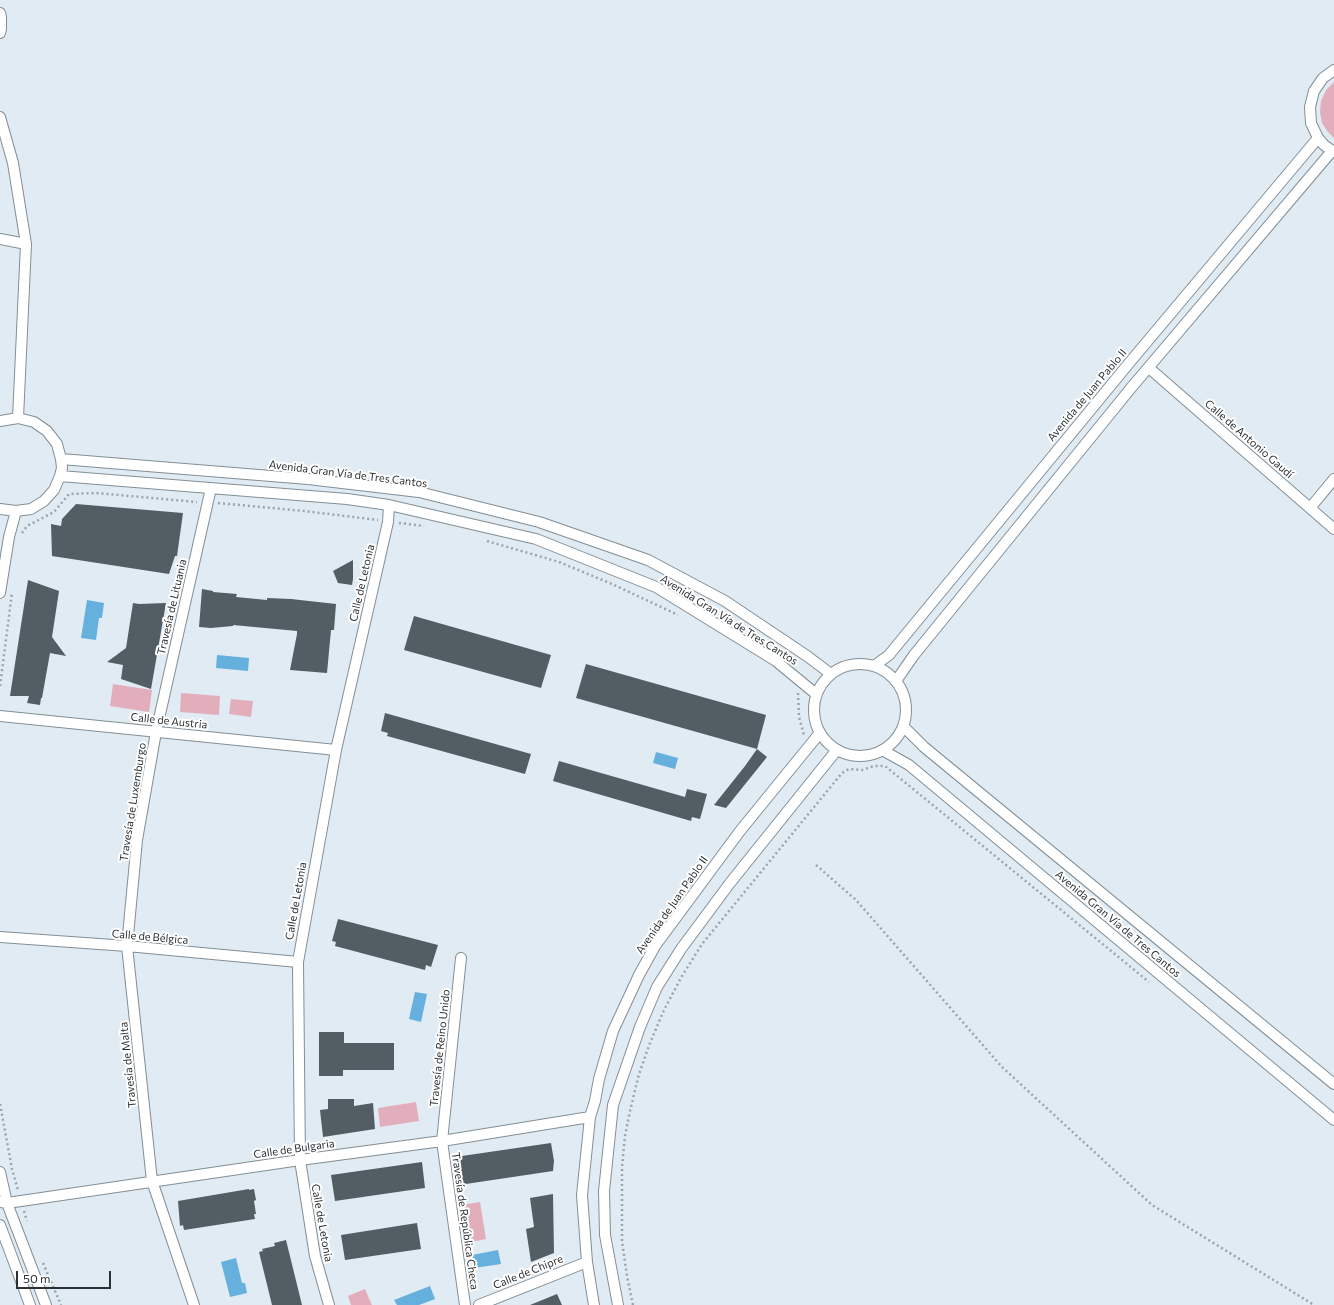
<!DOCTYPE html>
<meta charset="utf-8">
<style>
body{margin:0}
#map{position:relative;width:1334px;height:1305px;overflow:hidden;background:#e0ebf3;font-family:Commissioner,sans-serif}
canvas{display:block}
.scale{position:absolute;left:16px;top:1271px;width:95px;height:18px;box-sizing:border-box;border:2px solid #2c3134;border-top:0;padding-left:5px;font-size:12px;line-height:14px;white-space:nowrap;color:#2c3134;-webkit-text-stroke:3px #fff;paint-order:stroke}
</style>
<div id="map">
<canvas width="1334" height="1305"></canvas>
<div class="scale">50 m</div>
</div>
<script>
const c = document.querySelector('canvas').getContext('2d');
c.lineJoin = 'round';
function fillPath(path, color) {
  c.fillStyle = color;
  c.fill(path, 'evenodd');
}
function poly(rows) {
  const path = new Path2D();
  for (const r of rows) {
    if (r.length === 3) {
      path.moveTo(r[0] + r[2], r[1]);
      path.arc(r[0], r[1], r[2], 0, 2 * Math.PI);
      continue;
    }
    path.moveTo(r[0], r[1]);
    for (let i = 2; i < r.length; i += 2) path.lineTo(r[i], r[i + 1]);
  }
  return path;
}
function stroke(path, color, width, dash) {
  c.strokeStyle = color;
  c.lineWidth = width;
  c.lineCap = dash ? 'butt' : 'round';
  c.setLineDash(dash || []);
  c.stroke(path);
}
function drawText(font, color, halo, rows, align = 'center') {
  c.font = font + ' Commissioner,sans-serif';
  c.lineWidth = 4;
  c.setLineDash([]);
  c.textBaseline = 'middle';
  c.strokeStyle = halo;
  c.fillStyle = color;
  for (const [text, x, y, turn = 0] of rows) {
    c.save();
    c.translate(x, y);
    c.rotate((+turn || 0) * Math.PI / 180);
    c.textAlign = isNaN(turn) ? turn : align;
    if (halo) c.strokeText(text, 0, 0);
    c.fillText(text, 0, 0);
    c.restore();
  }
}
const green = poly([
 [1334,82,1334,138,1328,132,1322,123,1320,112,1321,101,1326,90],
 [113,684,152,690,149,712,110,706],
 [181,693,220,696,219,715,180,712],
 [231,699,253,701,251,717,229,714],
 [416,1102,419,1121,380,1127,378,1108],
 [480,1202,486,1239,467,1243,461,1205],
 [365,1289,372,1305,351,1305,348,1296]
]);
const water = poly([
 [87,600,104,603,102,618,99,618,96,640,81,638],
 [217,655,249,658,248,671,216,668],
 [656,752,678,758,675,769,653,763],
 [415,992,427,994,421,1022,409,1019],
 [498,1250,501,1264,474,1268,472,1255],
 [236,1258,242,1283,245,1283,247,1293,230,1297,221,1262],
 [430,1286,435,1299,419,1305,397,1305,394,1300]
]);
const building = poly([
 [76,504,183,513,177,556,175,556,169,574,52,556,51,524,61,526,62,519],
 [353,560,353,579,352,585,338,583,333,571],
 [28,580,59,591,52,637,66,656,50,653,42,698,41,698,40,705,27,703,29,696,10,696],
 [202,589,213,591,213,592,237,594,236,597,267,600,267,598,291,599,336,604,334,630,331,630,327,673,290,670,297,634,297,631,233,625,233,626,211,628,199,627],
 [133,603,139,604,166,603,151,689,121,679,123,665,107,662,126,648],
 [414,616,551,655,541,688,404,650],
 [586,664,766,715,757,749,767,757,726,808,714,805,745,766,757,749,576,698],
 [385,713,531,754,525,774,387,736,388,733,381,731],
 [559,761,685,797,687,789,707,794,700,819,692,817,691,821,553,781],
 [338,919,438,945,431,967,426,965,425,970,335,946,336,942,332,941],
 [319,1032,344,1032,344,1043,394,1043,394,1070,343,1070,343,1076,319,1076],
 [328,1099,354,1099,354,1106,373,1103,375,1129,323,1137,320,1110,328,1109],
 [551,1143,554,1161,553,1171,459,1185,455,1157],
 [422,1162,425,1188,335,1201,331,1175],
 [249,1189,249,1190,254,1189,256,1200,254,1201,256,1214,254,1214,255,1219,184,1230,183,1225,180,1226,178,1201],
 [553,1194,554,1253,531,1262,526,1229,534,1227,530,1198],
 [417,1223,421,1249,345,1260,341,1235],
 [286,1240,302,1305,272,1305,259,1252,263,1251,262,1249,275,1246,274,1243],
 [557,1294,562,1305,530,1305]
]);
const path = poly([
 [218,503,304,511,378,520],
 [399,523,424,526],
 [22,533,27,526,54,512,69,494,96,493,197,502],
 [487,541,559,562,612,584,678,615],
 [0,686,12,593],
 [798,693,799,717,804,735],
 [816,865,856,900,1002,1067,1152,1205,1314,1305],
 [0,1104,12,1169,18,1190],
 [24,1211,27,1221],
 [43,1263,61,1305],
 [633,1305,627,1276,622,1241,622,1167,625,1136,630,1111,639,1074,650,1043,664,1010,682,976,702,944,842,773,849,769,862,770,874,766,885,766,1149,982]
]);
const street = poly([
 [0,13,1,17,1,29,0,33],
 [1334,70,1323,78,1314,91,1310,107,1311,123,1318,138,1324,145,1334,152],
 [0,117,13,163,26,244,18,418],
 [0,239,26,244],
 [1149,368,1334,529],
 [0,421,18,418,34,422,47,431,57,444,61,459,62,468,60,476,54,490,44,501,31,509,16,511,0,509],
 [61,459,308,479,419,492,539,522,648,560,725,601,807,656,831,674],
 [60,476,347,499,389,505,536,539,656,587,776,661,816,694],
 [1310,508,1334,479],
 [0,593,9,537,16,511],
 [860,710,46],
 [874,666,889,655,1130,362,1318,138],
 [896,681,914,655,1131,388,1332,151],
 [0,716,336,750],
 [904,727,924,747,1334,1084],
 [884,751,909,765,1334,1120],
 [0,937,127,946,298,962],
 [461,958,442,1141,465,1305],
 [0,1172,7,1203,46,1305],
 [0,1202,7,1203,21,1201,300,1160,442,1141,590,1117],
 [0,1225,30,1305],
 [194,1305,152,1181,127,946,137,840,156,732,211,488],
 [329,1305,315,1256,300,1160,298,962,336,750,388,522,389,505],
 [479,1305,587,1262],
 [594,1305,587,1262,582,1195,590,1117,595,1101,599,1079,613,1031,639,975,655,946,740,831,819,734],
 [618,1305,605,1235,604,1191,613,1105,640,1027,657,987,681,949,730,883,836,751]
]);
const streetNames = [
 ["Avenida de Juan Pablo II",1087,395,-50],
 ["Calle de Antonio Gaudí",1249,439,41],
 ["Avenida Gran Vía de Tres Cantos",348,474,7],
 ["Calle de Letonia",362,583,-77],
 ["Travesía de Lituania",172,607,-77],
 ["Avenida Gran Vía de Tres Cantos",729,620,32],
 ["Calle de Austria",169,721,6],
 ["Travesía de Luxemburgo",133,802,-81],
 ["Calle de Letonia",296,901,-80],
 ["Avenida de Juan Pablo II",672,905,-55],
 ["Avenida Gran Vía de Tres Cantos",1118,924,40],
 ["Calle de Bélgica",150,937,5],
 ["Travesía de Reino Unido",440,1048,-84],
 ["Travesía de Malta",128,1065,-96],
 ["Calle de Bulgaria",294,1149,-8],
 ["Travesía de República Checa",465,1221,82],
 ["Calle de Letonia",322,1223,80],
 ["Calle de Chipre",528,1272,-22]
];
fillPath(green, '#e2aebc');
fillPath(water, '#66b0de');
fillPath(building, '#535d64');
stroke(street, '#838e95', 12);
stroke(path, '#9ba4aa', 2.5, [2, 3]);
stroke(street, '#fff', 10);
drawText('11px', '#2c3134', '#fff', streetNames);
</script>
